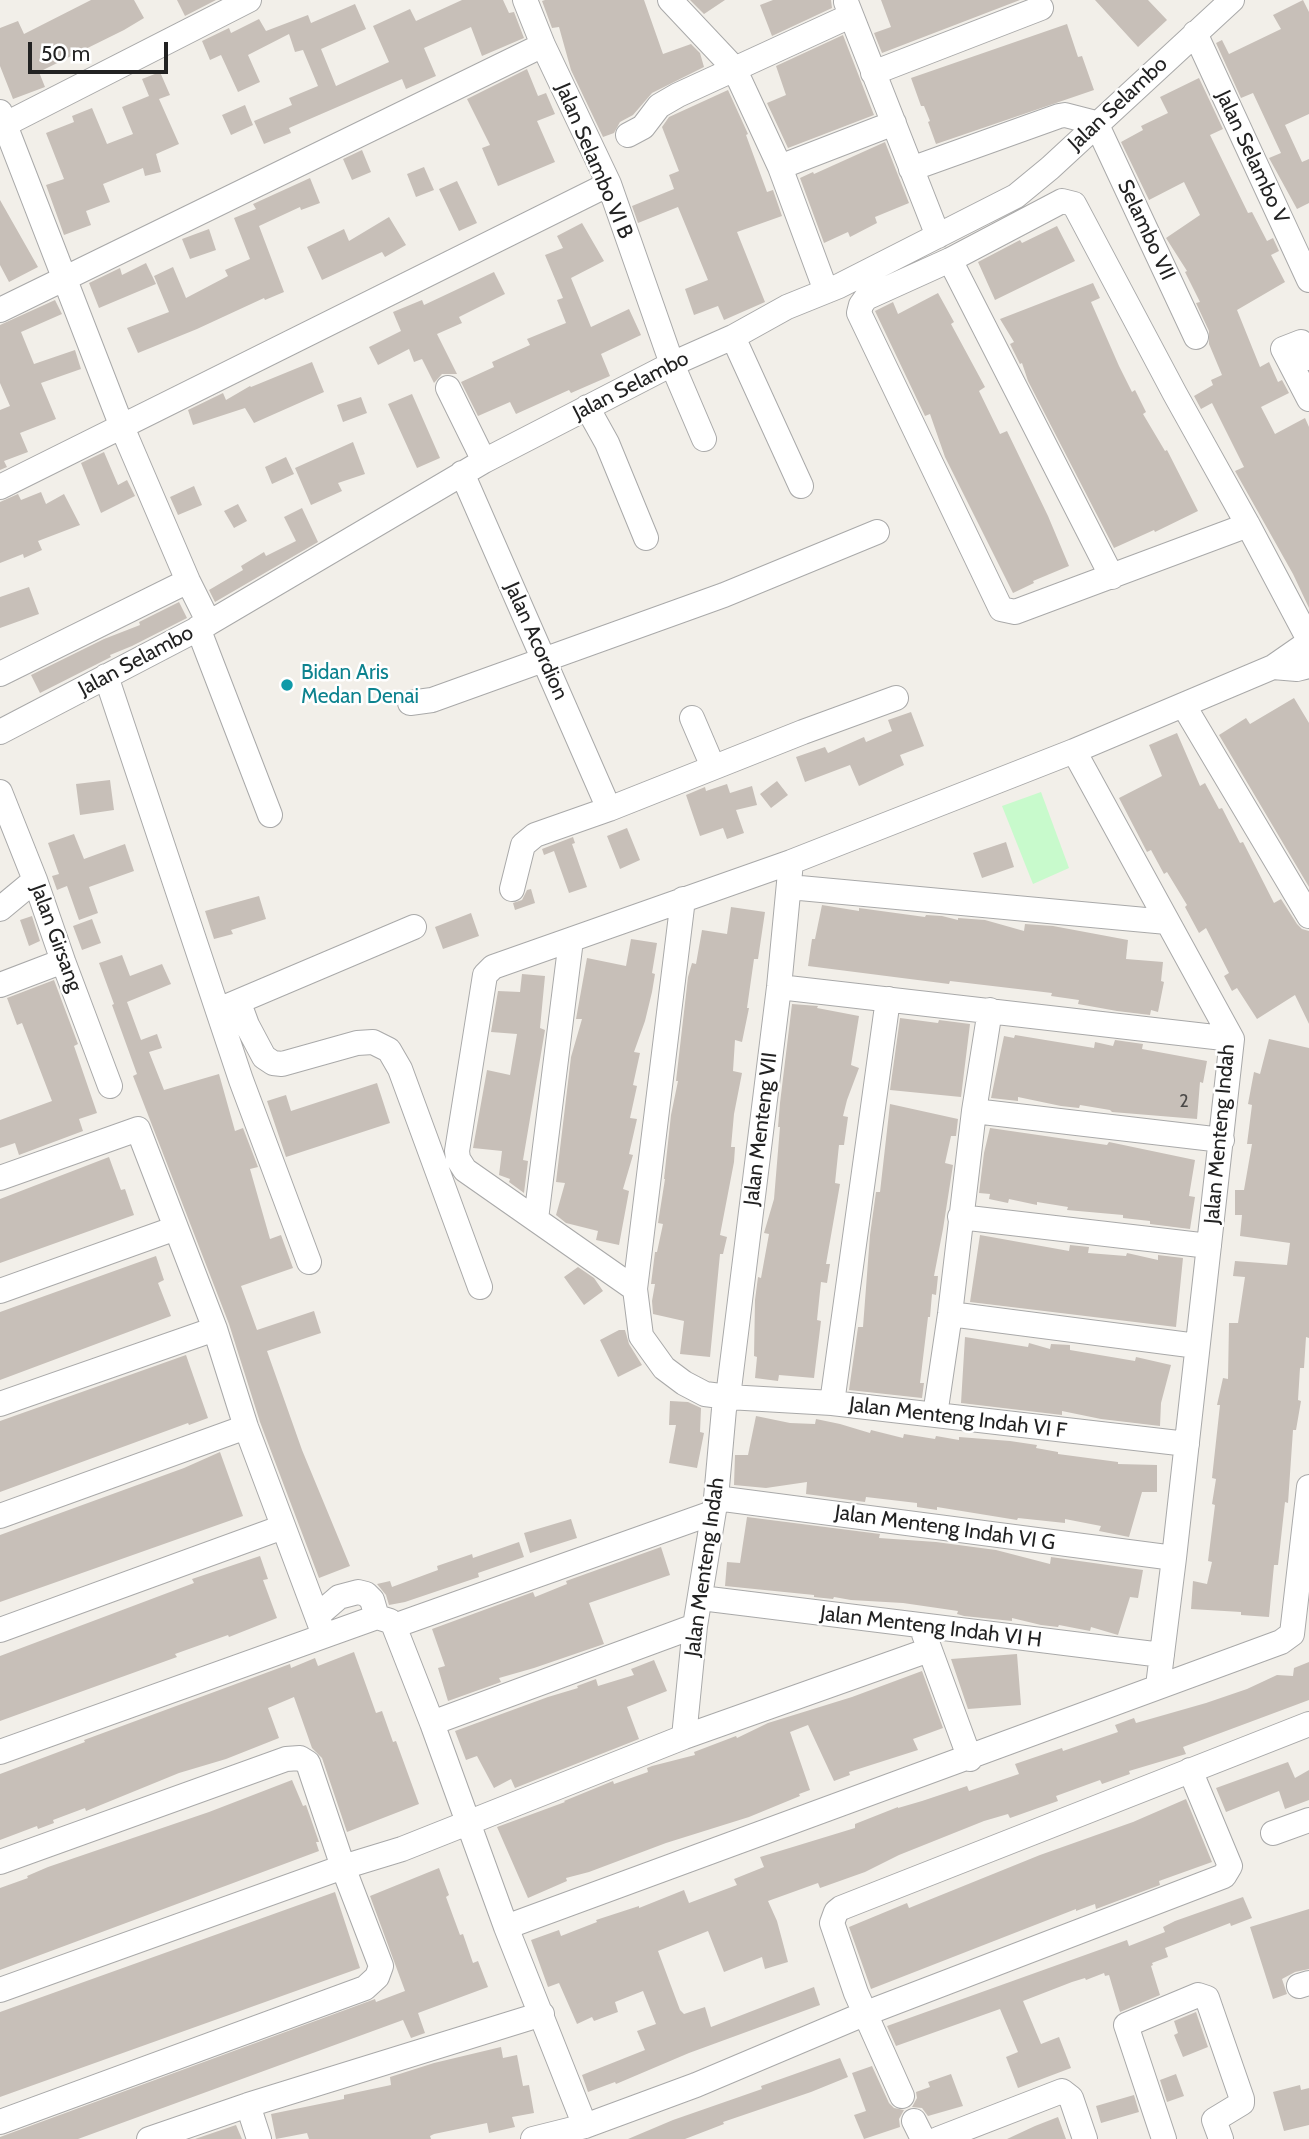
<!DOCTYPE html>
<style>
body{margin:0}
#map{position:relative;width:1309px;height:2139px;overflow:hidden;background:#f2efe9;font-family:Cabin,sans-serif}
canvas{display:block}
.scale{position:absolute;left:28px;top:42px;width:140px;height:32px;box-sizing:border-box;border:4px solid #222;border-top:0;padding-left:9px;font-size:21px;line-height:24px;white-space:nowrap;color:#222;-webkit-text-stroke:5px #fff;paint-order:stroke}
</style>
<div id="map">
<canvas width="1309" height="2139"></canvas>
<div class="scale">50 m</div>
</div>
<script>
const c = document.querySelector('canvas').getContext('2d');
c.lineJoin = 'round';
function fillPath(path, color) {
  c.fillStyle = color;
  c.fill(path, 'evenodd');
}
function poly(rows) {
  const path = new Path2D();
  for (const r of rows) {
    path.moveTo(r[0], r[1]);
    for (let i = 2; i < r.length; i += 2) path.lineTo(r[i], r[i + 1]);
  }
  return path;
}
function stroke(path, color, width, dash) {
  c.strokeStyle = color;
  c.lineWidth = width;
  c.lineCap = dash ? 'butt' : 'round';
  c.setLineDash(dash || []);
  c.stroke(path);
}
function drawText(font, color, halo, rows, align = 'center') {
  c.font = font + ' Cabin,sans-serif';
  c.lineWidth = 5;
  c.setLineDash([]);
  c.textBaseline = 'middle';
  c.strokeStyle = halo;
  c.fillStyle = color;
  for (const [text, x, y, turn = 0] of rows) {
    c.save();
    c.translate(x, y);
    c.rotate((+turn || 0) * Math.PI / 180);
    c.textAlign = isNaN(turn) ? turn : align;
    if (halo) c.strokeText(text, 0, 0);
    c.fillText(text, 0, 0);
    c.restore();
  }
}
const park = poly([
 [1041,792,1069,868,1033,884,1002,806]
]);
const building = poly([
 [91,0,134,0,144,18,124,30,39,72,45,87,13,99,0,66,0,28,18,21,24,34],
 [177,0,216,0,185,16],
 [462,0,503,0,509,13,514,12,524,38,482,56,471,27,424,48,436,76,406,89,402,79,289,128,291,133,264,144,254,121,292,105,289,98,318,86,303,50,295,52,289,34,248,55,260,82,238,92,221,55,210,60,202,41,229,28,231,33,259,19,266,31,308,15,311,23,355,4,366,29,321,49,336,86,389,62,373,26,410,9,416,21],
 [545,0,644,0,663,54,691,44,700,53,704,67,652,93,633,115,620,122,614,133,603,137,571,70,559,27,552,28,542,1],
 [690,0,725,0,704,14],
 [773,0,831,0,832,8,772,36,760,5],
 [881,0,1020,0,882,53,874,33,891,27],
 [1095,0,1148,0,1167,20,1138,47],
 [1303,0,1309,12,1309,114,1285,125,1302,162,1309,159,1309,203,1297,209,1269,158,1281,153,1253,93,1241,98,1216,43,1222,40,1229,54,1281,29,1273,15],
 [1067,24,1078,57,1082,56,1094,90,936,144,928,122,930,121,924,106,921,106,911,78],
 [843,35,874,115,788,148,767,103,786,95,776,66],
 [527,69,538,96,546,93,555,114,537,121,555,162,498,186,482,148,490,145,467,99],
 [160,72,170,95,159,99,179,144,156,154,161,172,145,176,143,168,103,184,110,202,86,211,91,225,64,235,46,185,64,179,46,133,74,122,72,116,92,108,107,144,133,134,122,107,149,96,142,79],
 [1199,78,1223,129,1210,135,1248,213,1252,212,1267,241,1273,238,1279,251,1271,255,1285,282,1237,310,1260,367,1269,362,1278,382,1282,380,1289,393,1261,407,1275,434,1305,418,1309,427,1309,608,1293,574,1235,471,1244,467,1212,403,1201,409,1194,396,1213,385,1211,380,1222,375,1209,344,1209,331,1196,303,1200,302,1185,272,1187,271,1166,238,1200,215,1184,182,1149,200,1121,142,1143,130,1141,126,1168,113,1160,97],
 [728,90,748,134,746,135,767,192,773,190,782,216,737,232,765,302,724,320,718,306,694,315,685,289,708,280,678,207,638,223,632,206,674,189,669,175,679,171,662,127,669,117],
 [245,105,253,125,231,135,222,115],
 [885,142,909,203,875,217,877,223,850,237,848,232,824,243,800,178,813,172,814,174],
 [362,150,371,172,352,180,343,159],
 [424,167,434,190,416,197,407,174],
 [310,178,320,203,301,210,300,207,259,226,284,292,265,300,264,298,197,329,138,353,127,328,169,312,154,276,173,267,186,298,228,276,225,270,250,259,234,218,256,209,253,204],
 [457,181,477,223,459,231,439,189],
 [0,200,38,267,9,282,0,265],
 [389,217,406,245,385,257,382,252,322,280,307,247,344,229,349,241],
 [582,223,604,261,571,278,591,327,629,309,641,335,601,354,610,376,571,393,569,390,516,414,510,402,478,416,461,382,494,367,492,362,530,345,527,339,566,323,557,300,563,298,545,255,563,248,557,236],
 [1057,226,1075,261,995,300,978,262,1020,240,1022,243],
 [209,229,216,250,190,259,182,239],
 [146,263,156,284,99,308,89,283,120,268,122,275],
 [494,272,505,294,459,317,462,323,437,334,457,374,442,374,434,383,422,359,414,362,409,349,378,365,369,347,401,331,393,312,422,300,424,305],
 [1093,283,1100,298,1091,302,1119,366,1132,392,1135,390,1146,412,1143,414,1165,451,1167,450,1198,511,1155,532,1154,530,1114,548,1028,381,1022,363,1020,364,1010,344,1014,342,1000,319],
 [938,293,954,322,951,324,985,387,979,391,1000,434,1007,431,1048,516,1069,566,1033,581,1034,583,1013,593,945,457,930,414,925,416,875,311,893,302,898,314],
 [55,300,62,314,21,332,34,364,75,350,81,369,41,383,56,419,20,433,28,452,4,461,7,467,0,470,0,410,10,406,0,383,0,325],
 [312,362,324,392,254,423,245,408,193,425,188,410,223,393,226,400,250,386,251,387],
 [412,394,440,458,417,468,388,404],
 [361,397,367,413,343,422,337,405],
 [353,442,365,474,338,483,342,491,311,505,295,468],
 [104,452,118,485,127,480,135,496,101,513,81,463],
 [286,457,294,474,272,484,265,467],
 [194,486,202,505,178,515,170,497],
 [41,492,46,504,64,494,80,525,38,541,42,550,24,558,23,554,0,563,0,502,18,494,21,500],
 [238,504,247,521,234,528,224,511],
 [302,508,318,542,215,602,209,590,243,570,241,566,264,552,266,556,296,541,284,517],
 [29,587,39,614,0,628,0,597],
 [179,602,187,618,132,646,110,655,111,657,40,693,31,675,104,639,140,625,139,622],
 [1294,698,1309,723,1309,887,1219,735,1246,718,1250,724],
 [911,712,924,746,900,755,904,765,859,786,850,765,805,782,796,757,825,747,828,753,864,737,866,742,892,731,888,720],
 [1177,733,1200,786,1205,783,1219,809,1222,808,1240,843,1243,842,1274,903,1281,899,1297,924,1302,929,1309,931,1309,1024,1295,995,1257,1019,1237,988,1232,991,1224,976,1229,973,1206,928,1199,933,1185,907,1187,905,1167,872,1164,874,1151,850,1147,852,1119,798,1162,776,1149,745],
 [110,780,114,810,80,815,76,784],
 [777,781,788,795,771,808,760,794],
 [727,784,730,793,752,786,757,805,736,810,744,833,727,839,723,828,700,836,686,795,705,787,706,791],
 [627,828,640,860,620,869,607,836],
 [74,834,84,859,125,844,134,871,89,887,98,913,79,920,67,886,57,890,52,876,59,874,48,843],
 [573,837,575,843,572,844,587,887,569,893,554,851,544,855,542,849],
 [1006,842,1014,867,982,878,973,853],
 [531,889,535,903,515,910,513,903,522,900,527,890],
 [259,896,266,919,231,930,233,934,214,939,205,911],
 [822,905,859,911,859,908,925,917,926,915,942,916,958,920,958,918,985,920,1024,931,1025,924,1053,926,1128,940,1126,959,1163,962,1161,981,1164,982,1158,1012,1151,1010,1150,1015,1117,1011,1078,1004,1079,1000,1051,996,1052,993,950,981,949,984,808,966,812,939,815,939],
 [731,907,765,912,758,959,754,959,747,1008,749,1008,742,1042,735,1040,733,1071,742,1073,734,1114,731,1147,735,1147,734,1162,720,1235,727,1237,723,1254,720,1254,710,1357,680,1354,684,1321,653,1314,652,1301,655,1284,651,1284,655,1252,657,1252,663,1224,658,1223,665,1179,664,1179,671,1115,678,1081,676,1081,688,977,692,963,696,964,702,930,727,934],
 [471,913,479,936,443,949,435,927],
 [32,916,40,941,29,946,20,920],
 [92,919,101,943,82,950,73,926],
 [631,939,657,943,652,973,655,974,652,992,645,1021,634,1052,640,1053,633,1085,637,1086,630,1118,637,1119,629,1154,633,1155,623,1189,629,1191,619,1245,596,1240,598,1231,566,1223,556,1215,565,1183,556,1182,571,1057,582,1019,576,1019,587,958,626,966],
 [122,955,130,976,162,964,171,984,127,1002,141,1040,157,1034,162,1048,149,1052,164,1090,219,1074,235,1131,243,1128,258,1167,250,1169,270,1239,281,1235,293,1268,241,1286,257,1330,314,1311,321,1333,267,1351,302,1450,350,1566,319,1578,260,1422,229,1324,133,1076,137,1074,112,1005,114,1004,99,963],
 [522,974,545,976,540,1028,545,1030,523,1160,528,1161,524,1193,509,1182,510,1179,499,1175,502,1151,473,1148,487,1070,510,1075,517,1034,491,1032,498,991,520,992],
 [54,980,78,1044,74,1046,97,1113,79,1119,83,1131,19,1155,15,1143,0,1148,0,1120,52,1101,22,1023,17,1025,7,998],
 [792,1004,818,1006,817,1008,859,1016,851,1065,859,1068,847,1100,843,1116,848,1117,844,1145,839,1145,835,1183,840,1184,826,1264,830,1264,827,1283,821,1282,817,1320,821,1321,814,1378,779,1375,778,1381,755,1378,757,1357,754,1356,755,1300,758,1277,761,1278,769,1234,764,1233,774,1199,780,1127,778,1127,780,1103],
 [900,1018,938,1023,939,1020,970,1024,961,1097,890,1090],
 [1015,1035,1094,1048,1095,1042,1113,1046,1115,1040,1143,1044,1142,1049,1207,1061,1203,1083,1200,1082,1197,1119,1112,1112,1110,1110,1080,1105,1079,1108,1061,1106,1018,1097,1018,1101,991,1098,1004,1036,1014,1038],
 [1269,1039,1309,1048,1309,1338,1306,1337,1304,1368,1300,1368,1298,1400,1301,1401,1296,1430,1293,1430,1288,1503,1285,1502,1278,1565,1274,1565,1269,1617,1241,1615,1241,1612,1191,1609,1193,1581,1207,1584,1212,1562,1208,1561,1215,1505,1212,1504,1216,1479,1212,1478,1220,1405,1217,1405,1223,1378,1228,1379,1229,1323,1238,1323,1245,1277,1233,1276,1235,1261,1287,1265,1290,1243,1240,1236,1242,1215,1235,1215,1235,1190,1244,1190,1252,1144,1247,1144,1252,1105,1248,1104,1254,1072,1260,1074],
 [377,1083,390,1123,286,1157,267,1101,286,1095,291,1111],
 [890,1104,958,1119,956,1136,951,1136,945,1163,953,1165,943,1229,934,1276,938,1276,936,1295,932,1294,930,1317,928,1317,920,1383,924,1383,922,1398,849,1390,858,1327,863,1327,870,1235,876,1192,880,1192],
 [990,1128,1107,1145,1109,1142,1195,1160,1189,1196,1195,1197,1190,1229,1150,1224,1150,1221,1123,1218,1123,1215,1067,1210,1068,1207,1037,1202,1037,1205,1009,1199,1008,1203,989,1199,990,1194,979,1193,984,1153],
 [109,1157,121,1190,125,1189,134,1215,0,1263,0,1199],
 [980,1235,1069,1251,1070,1245,1089,1247,1088,1253,1126,1256,1127,1253,1158,1260,1158,1255,1183,1258,1176,1327,970,1302],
 [156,1256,164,1280,158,1283,171,1316,0,1380,0,1312],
 [578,1267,594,1278,603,1291,584,1305,564,1277],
 [619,1330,625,1330,629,1344,642,1365,618,1377,600,1340],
 [965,1337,1028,1347,1029,1343,1050,1349,1051,1344,1070,1345,1070,1350,1135,1361,1136,1357,1171,1365,1161,1403,1160,1426,1101,1419,1062,1411,1062,1415,961,1403],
 [186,1355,208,1418,189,1425,188,1423,0,1492,0,1421],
 [670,1401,688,1402,701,1408,700,1432,704,1433,697,1468,669,1463,676,1425,669,1425],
 [756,1416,790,1423,815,1424,816,1419,840,1424,870,1433,871,1430,903,1438,904,1434,935,1439,936,1436,959,1440,959,1437,1010,1441,1037,1445,1036,1448,1058,1452,1058,1454,1118,1462,1118,1464,1157,1465,1157,1492,1142,1492,1129,1537,1099,1531,1101,1526,1065,1519,1065,1523,1018,1518,1017,1520,937,1507,937,1510,917,1507,917,1503,866,1497,865,1502,806,1494,807,1482,766,1488,734,1485,735,1455,748,1455],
 [220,1452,243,1516,0,1602,0,1535,184,1468],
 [747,1517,880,1534,879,1538,936,1542,996,1550,1050,1564,1051,1557,1143,1570,1138,1598,1130,1597,1118,1635,1091,1627,1090,1631,1059,1625,1058,1627,1041,1625,1012,1618,1012,1621,964,1616,957,1614,958,1611,903,1603,851,1600,834,1597,833,1599,814,1597,814,1595,725,1586,727,1562,740,1563],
 [571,1519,577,1538,530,1553,524,1533],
 [519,1542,524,1557,478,1573,479,1577,405,1602,389,1605,386,1595,377,1584,390,1581,392,1587,438,1570,437,1566,472,1554,473,1558],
 [661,1547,670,1575,589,1603,604,1644,534,1668,499,1678,501,1682,448,1701,438,1668,445,1666,432,1629,533,1592,535,1597,567,1584,566,1581],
 [260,1556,268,1579,263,1580,277,1618,229,1637,228,1635,175,1654,177,1657,0,1721,0,1656,194,1583,192,1579],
 [354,1652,376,1713,382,1711,393,1742,396,1741,419,1804,347,1832,322,1758,312,1748,294,1697,268,1708,279,1738,226,1759,179,1773,86,1811,85,1808,53,1820,54,1823,38,1829,37,1826,0,1840,0,1774,85,1742,84,1740,290,1664,291,1668,315,1658,318,1666],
 [1017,1654,1021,1705,968,1709,951,1659],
 [654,1660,667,1691,627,1707,639,1739,515,1788,511,1779,494,1788,477,1756,466,1760,455,1731,548,1697,578,1688,577,1686,596,1679,598,1686,634,1675,631,1669],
 [1309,1662,1309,1700,1183,1747,1186,1754,1129,1771,1130,1774,1102,1784,1100,1780,1056,1796,1058,1801,1010,1818,1008,1814,984,1821,899,1855,865,1872,820,1888,818,1883,768,1901,777,1921,788,1962,765,1969,762,1957,724,1972,708,1931,658,1951,680,2010,684,2014,705,2007,711,2027,814,1987,820,2005,689,2053,616,2084,615,2082,588,2092,582,2075,645,2050,637,2031,656,2024,643,1991,615,2002,618,2012,594,2021,592,2017,577,2024,559,1983,548,1987,531,1940,559,1930,561,1936,597,1922,596,1920,639,1906,639,1908,684,1890,689,1903,737,1885,734,1879,764,1867,760,1857,855,1828,855,1824,898,1807,898,1808,922,1801,967,1786,969,1791,1019,1774,1015,1764,1062,1748,1063,1751,1118,1732,1115,1725,1134,1718,1136,1723,1206,1703,1247,1689,1277,1675,1293,1676,1294,1668],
 [922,1671,943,1728,913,1739,918,1750,849,1772,850,1775,834,1781,808,1725,790,1732,810,1790,799,1794,800,1796,749,1817,666,1843,589,1872,566,1878,567,1881,528,1898,497,1827,565,1802,564,1801,613,1781,614,1784,648,1772,647,1768,652,1766,695,1755,694,1752,736,1736,737,1738,768,1723,852,1697],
 [1288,1762,1295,1778,1309,1770,1309,1800,1285,1809,1279,1791,1226,1812,1216,1788],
 [292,1780,303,1806,306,1805,319,1842,316,1842,319,1851,0,1970,0,1888,28,1878,27,1876,48,1867,209,1812],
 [1186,1799,1212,1862,1159,1881,1160,1885,1096,1909,1095,1904,1076,1911,1076,1909,871,1989,849,1927,907,1903,909,1908,1040,1855,1133,1822],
 [439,1868,449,1895,446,1897,460,1935,463,1934,473,1963,478,1961,488,1987,418,2013,425,2033,411,2038,403,2020,78,2139,0,2139,0,2137,375,1999,376,2002,405,1991,370,1896],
 [335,1892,360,1968,0,2097,0,2012],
 [1243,1897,1252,1918,1231,1926,1230,1923,1165,1948,1168,1957,1152,1963,1153,1965,1151,1966,1160,1995,1120,2012,1109,1975,1105,1976,1104,1973,1086,1980,1085,1978,1072,1982,1023,2001,1041,2044,1059,2037,1071,2068,1018,2088,1006,2057,1018,2052,1000,2009,896,2046,887,2026,1127,1940,1129,1946,1165,1932,1163,1927,1175,1921],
 [1309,1909,1309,1969,1295,1972,1282,1979,1287,1994,1273,1999,1250,1927],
 [1196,2012,1208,2047,1183,2057,1174,2035,1178,2033,1174,2021],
 [501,2047,503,2058,517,2055,523,2086,529,2085,534,2113,512,2117,515,2127,489,2133,487,2123,434,2134,430,2136,431,2139,309,2139,307,2133,276,2139,271,2114,344,2099,344,2095,391,2085,390,2077,434,2063],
 [840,2058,848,2077,811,2092,723,2122,724,2124,685,2139,628,2139,673,2120,762,2089,761,2086],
 [872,2066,889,2103,894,2108,904,2110,899,2119,900,2127,864,2139,854,2115,866,2111,852,2073],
 [951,2074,963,2106,928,2116,922,2108,912,2107,917,2098,916,2092,930,2087,928,2082],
 [1176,2074,1184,2096,1167,2102,1160,2080],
 [1300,2085,1301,2090,1309,2088,1309,2125,1284,2131,1273,2092],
 [1134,2095,1139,2112,1101,2123,1096,2106],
 [1058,2117,1066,2139,1007,2139,1035,2126],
 [236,2125,242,2139,195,2139]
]);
const minor = poly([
 [525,0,543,45,609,184,672,364,704,439],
 [670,0,734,68,780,167,826,291],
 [846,2,938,236],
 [1195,33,1309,280],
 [873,73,1041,8],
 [0,112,122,427,188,581,209,623],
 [0,127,249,0],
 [628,135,643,127,659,106,678,95,850,16],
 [780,167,894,123],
 [911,169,1059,116,1065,115,1096,123,1196,337],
 [950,260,1112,577],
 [0,310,543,45],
 [733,337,801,486],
 [1309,358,1301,342,1283,349,1309,399],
 [448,388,484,461],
 [587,407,607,443,646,538],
 [462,473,609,809],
 [0,487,609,184],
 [1248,525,1015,612,1001,609,859,313,861,305,866,298,950,260,1062,201,1074,204,1175,394,1248,525,1309,640],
 [198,628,270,815],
 [1273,667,1297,669,1309,666],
 [0,674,188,581],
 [106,676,241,1080,309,1262],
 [410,703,432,700,724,595,877,532],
 [1184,706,1309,916],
 [692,718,713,767],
 [0,732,209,623,484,461,672,364,733,337,787,307,839,286,1016,196,1050,168,1232,0],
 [1074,751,1232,1039,1174,1558,1158,1686],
 [0,792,35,880,63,961,110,1086],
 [789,887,1167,922],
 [512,889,523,845,535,835,609,809,803,732,896,698],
 [683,899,635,1289,641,1336,664,1368,684,1383,705,1394,728,1397,832,1403,1187,1444],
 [0,909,35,880],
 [0,985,63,961],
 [779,987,1232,1039],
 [239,1003,247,1025,264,1057,273,1063,282,1064,357,1043,373,1042,389,1050,400,1069,480,1287],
 [223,1008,414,927],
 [974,1111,1222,1140],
 [0,1178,138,1129,215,1329,246,1427,324,1635],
 [960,1217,1209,1246],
 [536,1219,571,940],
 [635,1289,465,1170,458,1159,457,1151,485,975,493,967,791,862,1074,751,1273,667,1309,642],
 [0,1291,176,1228],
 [950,1314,1197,1346],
 [832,1403,888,999],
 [0,1404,215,1329],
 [935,1415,950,1314,974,1111,990,1010],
 [716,1498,1174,1558],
 [0,1516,246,1427],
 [701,1598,1162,1655],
 [317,1616,339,1597,358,1592,366,1594,372,1600,377,1617],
 [394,1626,712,1513],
 [0,1630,283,1527],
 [924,1634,970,1759],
 [432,1723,695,1626],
 [684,1737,695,1626,716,1498,724,1409,728,1397,779,987,791,862],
 [0,1752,377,1617,390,1621,394,1626,432,1723,506,1927,585,2126],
 [1273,1833,1309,1820],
 [0,1862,286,1759,300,1758,308,1763,343,1867,381,1966,377,1977,365,1988,0,2122],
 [506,1927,1281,1642,1292,1634,1309,1487],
 [1299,1986,1309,1983],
 [0,1990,343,1867,402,1849,684,1737,929,1650],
 [902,2096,856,1993,832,1923,836,1912,841,1908,1309,1724],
 [248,2105,259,2139],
 [914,2121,923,2139],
 [149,2139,248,2105,542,2014],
 [533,2139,585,2126,696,2085,864,2014,1224,1876,1230,1866,1190,1770],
 [938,2139,1062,2091,1071,2098,1085,2139],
 [1164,2139,1126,2025,1198,1995,1207,1998,1242,2099,1242,2103,1214,2120,1221,2139]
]);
const markers = [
 [287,685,7,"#0f9aa8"]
];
const numberNames = [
 ["2",1184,1102]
];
const streetNames = [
 ["Jalan Selambo",1118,104,-43],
 ["Jalan Selambo V",1252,157,65],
 ["Jalan Selambo VI B",594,161,67],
 ["Selambo VII",1146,230,65],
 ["Jalan Selambo",631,386,-27],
 ["Jalan Acordion",536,641,66],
 ["Jalan Selambo",136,661,-28],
 ["Jalan Girsang",56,938,70],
 ["Jalan Menteng VII",761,1129,-83],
 ["Jalan Menteng Indah",1220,1134,-85],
 ["Jalan Menteng Indah VI F",958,1418,7],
 ["Jalan Menteng Indah VI G",945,1528,8],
 ["Jalan Menteng Indah",705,1567,-82],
 ["Jalan Menteng Indah VI H",931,1627,7]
];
const cultureNames = [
 ["Bidan Aris",301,673],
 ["Medan Denai",301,697]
];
fillPath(park, '#c8facc');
fillPath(building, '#c7bfb8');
stroke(minor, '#a9a9a9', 26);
stroke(minor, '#fff', 24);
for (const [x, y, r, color] of markers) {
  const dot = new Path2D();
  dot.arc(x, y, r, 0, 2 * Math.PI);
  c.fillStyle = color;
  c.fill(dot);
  stroke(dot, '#fff', 2.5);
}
drawText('18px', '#4b4948', null, numberNames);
drawText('21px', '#222', '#fff', streetNames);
drawText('21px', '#0d838f', '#fff', cultureNames, 'left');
</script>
